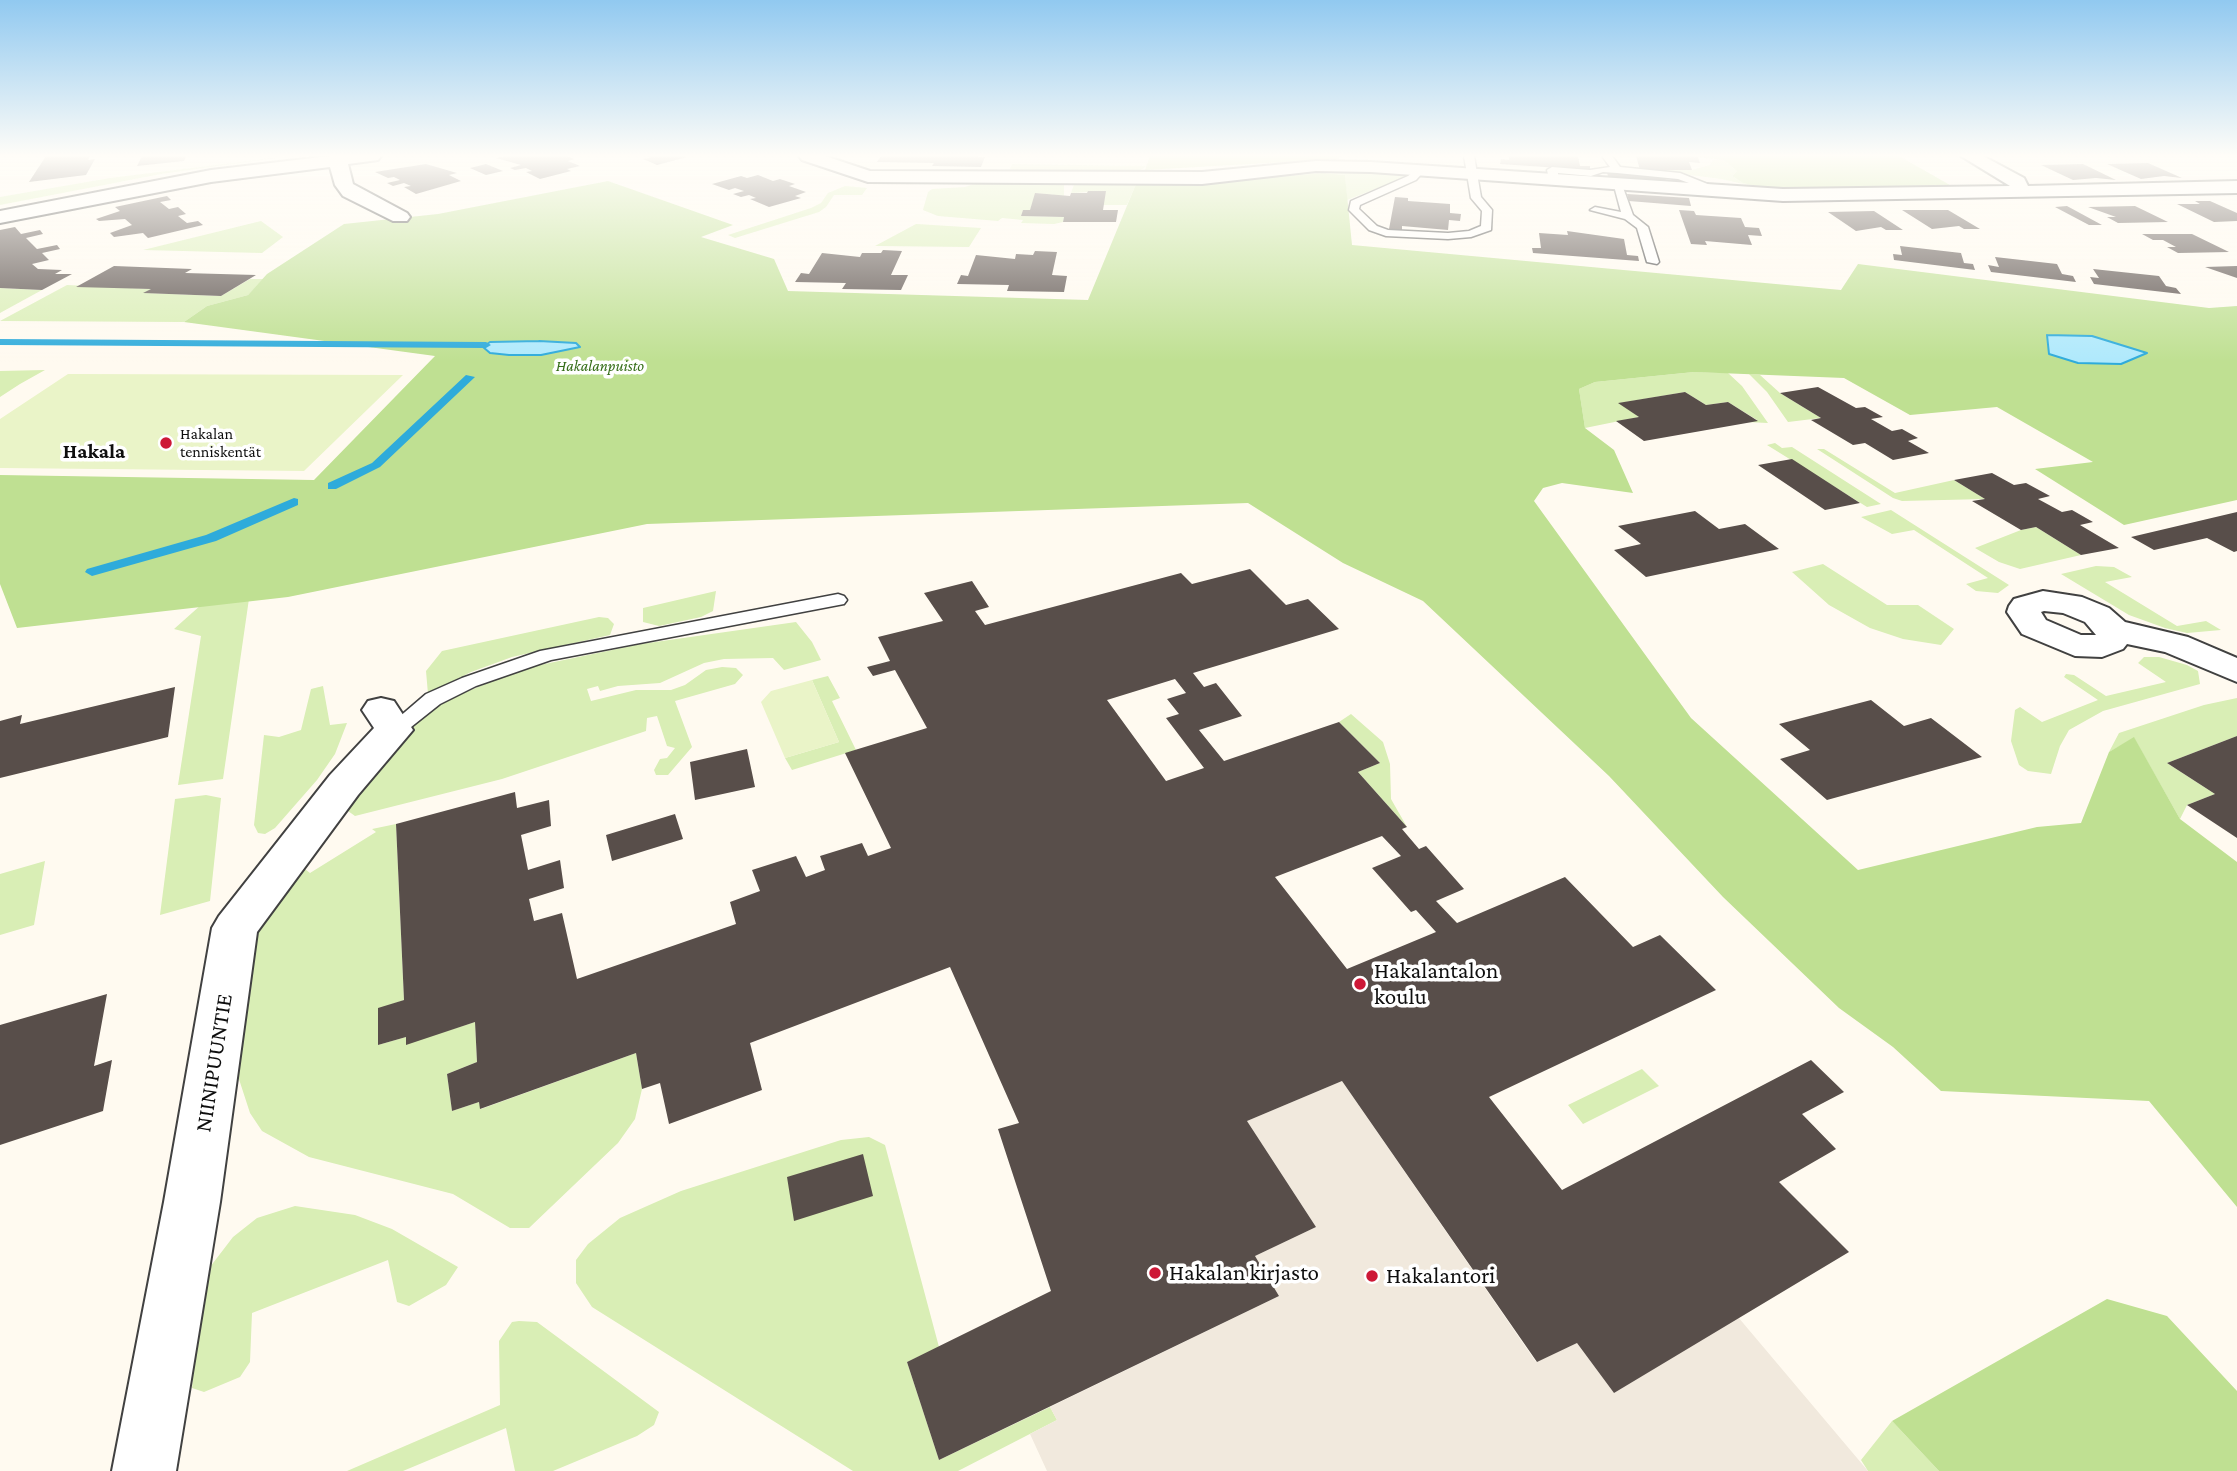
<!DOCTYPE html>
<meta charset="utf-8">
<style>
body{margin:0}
canvas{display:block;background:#fffaf0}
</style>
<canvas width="2237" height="1471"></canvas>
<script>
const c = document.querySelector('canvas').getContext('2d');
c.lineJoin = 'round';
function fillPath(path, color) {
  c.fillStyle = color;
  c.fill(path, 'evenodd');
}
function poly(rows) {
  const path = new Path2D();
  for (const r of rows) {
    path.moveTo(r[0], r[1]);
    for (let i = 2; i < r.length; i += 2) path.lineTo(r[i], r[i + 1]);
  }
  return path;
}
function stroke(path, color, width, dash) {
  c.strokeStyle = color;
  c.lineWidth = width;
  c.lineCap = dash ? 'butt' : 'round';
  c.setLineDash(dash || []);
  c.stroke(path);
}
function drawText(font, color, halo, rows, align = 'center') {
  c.font = font + ' "Crimson Pro",serif';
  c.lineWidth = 7;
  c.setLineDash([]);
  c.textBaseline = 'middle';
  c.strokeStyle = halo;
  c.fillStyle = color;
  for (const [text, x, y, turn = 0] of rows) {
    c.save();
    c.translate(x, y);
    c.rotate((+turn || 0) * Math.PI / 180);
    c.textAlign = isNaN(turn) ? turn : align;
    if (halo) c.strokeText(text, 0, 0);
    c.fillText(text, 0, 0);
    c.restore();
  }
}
const green = poly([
 [289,156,161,174,0,205,0,197,110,178],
 [1713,160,1724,160,1737,171,1732,176,1743,183,1770,190,1721,179,1651,170,1650,168,1692,170,1710,165],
 [1012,164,1146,166,1136,174,1021,173,1010,169],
 [1332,169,1411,172,1411,175,1347,200,1345,175,1323,173,1230,181,1136,184,1127,205,1103,205,1105,191,1071,193,1076,179],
 [1064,179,1064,196,1036,193,1030,210,1023,210,1021,216,1064,217,1063,222,1054,224,1021,223,1023,220,1002,218,998,221,938,216,923,210,928,192,932,189,965,187,985,180],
 [845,186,867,188,862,195,834,195,826,207,819,212,735,238,728,235,811,208,821,203,828,193],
 [261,221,283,237,262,253,143,250],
 [916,224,917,224,981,228,969,247,875,246],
 [250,279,263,279,248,295,207,306,184,322,0,321,67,285,151,289,145,293,221,296],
 [0,288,42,290,0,313],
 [45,370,20,384,0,397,0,371],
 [1694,372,1728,373,1742,386,1768,423,1747,422,1757,420,1728,402,1706,405,1685,392,1620,403,1639,417,1585,428,1579,389,1595,382],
 [1749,374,1760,375,1780,393,1821,418,1788,422,1767,392],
 [1775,443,1782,448,1792,447,1881,504,1867,507,1767,445],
 [1817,449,1824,449,1895,493,1954,480,1985,499,1902,501,1893,498],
 [1891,510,2009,585,1998,593,1976,591,1966,584,1988,578,1914,530,1892,534,1861,517],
 [2036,527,2081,555,2020,569,1999,562,1975,548,2021,530],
 [254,564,223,779,178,785,201,636,174,629,220,588],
 [1823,564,1887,605,1918,605,1954,629,1941,645,1903,639,1870,628,1829,605,1792,572],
 [2096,566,2114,567,2132,577,2105,582,2177,626,2206,621,2221,630,2187,633,2165,628,2129,615,2061,574],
 [716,591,713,611,701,617,659,626,643,622,643,608],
 [599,617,608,618,614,624,610,635,512,657,471,672,428,694,426,671,442,651],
 [796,622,812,642,821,660,784,670,773,658,724,659,704,663,660,683,618,686,600,691,598,686,587,689,591,701,636,690,671,690,685,685,706,670,722,667,736,668,743,675,735,684,675,701,692,747,668,775,656,775,654,770,660,759,667,758,675,748,667,746,657,716,647,718,646,731,502,779,355,816,348,811,349,797,407,729,447,700,490,682,535,666,641,644],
 [2144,657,2159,657,2187,665,2198,671,2200,684,2103,711,2069,730,2060,746,2051,774,2028,771,2019,765,2011,741,2015,710,2020,707,2042,722,2098,700,2064,677,2066,674,2074,675,2106,696,2166,682,2138,663],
 [828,676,840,698,832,701,856,750,792,770,785,758,839,742,812,680],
 [323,686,330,725,347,723,335,754,317,780,275,828,265,834,258,833,254,825,264,735,279,737,301,730,311,689],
 [2237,698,2237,736,2167,763,2215,794,2187,805,2180,819,2134,738,2109,752,2119,733,2204,705],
 [1351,714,1383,742,1390,764,1391,799,1407,827,1358,772,1380,763,1339,722],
 [206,795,221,798,210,901,160,915,175,799],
 [396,824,404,1000,378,1009,378,1045,406,1037,406,1044,475,1022,477,1062,447,1074,452,1111,479,1102,481,1109,636,1053,642,1089,635,1119,618,1143,529,1228,510,1228,453,1194,309,1157,262,1131,250,1113,236,1070,248,959,265,909,301,866,310,873,376,832,372,829],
 [45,861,34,925,0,935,0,874],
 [1642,1069,1659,1086,1583,1124,1568,1105],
 [869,1137,885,1145,939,1347,907,1362,939,1460,1050,1407,1057,1420,958,1471,853,1471,592,1307,576,1283,576,1260,588,1244,620,1218,681,1191,841,1140],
 [295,1206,355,1215,392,1229,458,1267,446,1285,409,1306,397,1302,388,1260,252,1313,250,1362,240,1377,204,1392,192,1388,199,1313,210,1267,233,1237,257,1218],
 [519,1321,537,1322,659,1412,654,1425,637,1436,553,1471,515,1471,506,1428,403,1471,347,1471,500,1405,499,1341,512,1322],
 [1892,1421,1939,1471,1868,1471,1861,1460]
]);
const forest = poly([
 [1150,156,1340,156,1338,159,1145,170],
 [1688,156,1899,156,1957,189,1770,190,1743,183,1732,176,1737,171,1724,160],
 [1323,173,1345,175,1352,245,1841,290,1858,264,2209,308,2237,306,2237,500,2124,525,2035,469,2093,462,1997,407,1910,415,1844,378,1694,372,1595,382,1579,389,1585,428,1614,450,1633,493,1562,483,1543,488,1534,501,1691,718,1858,870,2037,827,2081,823,2109,752,2134,737,2180,819,2237,862,2237,1207,2149,1101,1941,1091,1893,1047,1839,1008,1723,897,1609,776,1423,601,1343,563,1248,503,647,524,288,597,17,628,0,584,0,475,314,480,435,356,184,322,207,306,248,295,267,274,344,224,438,214,608,181,733,225,701,237,774,259,788,291,1088,300,1136,184,1230,181],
 [2107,1299,2167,1316,2237,1391,2237,1471,1939,1471,1892,1421]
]);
const pitch = poly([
 [68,374,403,375,304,471,0,468,0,419],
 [812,680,839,742,785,758,761,702,771,691]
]);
const plaza = poly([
 [1342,1081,1536,1362,1577,1343,1614,1393,1738,1317,1868,1471,1047,1471,1030,1434,1057,1420,1050,1407,1279,1296,1255,1256,1316,1227,1247,1121]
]);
const water = poly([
 [2047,335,2092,336,2147,353,2121,364,2078,363,2049,354,2047,335],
 [539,341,576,343,580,347,541,355,509,355,490,353,483,347,490,342,539,341]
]);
const stream = poly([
 [0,339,486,342,491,345,486,348,0,345,0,339],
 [466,375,475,377,380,467,336,489,328,489,328,483,372,463,466,375],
 [294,498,298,499,298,505,216,541,92,576,85,572,87,569,206,535,294,498]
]);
const building = poly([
 [46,156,90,156,88,160,95,159,86,175,29,182],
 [142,156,186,156,184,161,137,166],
 [505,156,567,156,574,159,568,161,580,166,567,169,571,171,540,179,526,172,532,171,526,168,515,170,510,168,521,165,496,158],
 [646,156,683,156,687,157,657,165,643,159,650,158],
 [881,156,971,156,985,157,981,167,932,166,934,163,877,162],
 [1509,156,1578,156,1580,166,1590,166,1590,170,1500,164,1501,159,1509,160],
 [1636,156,1688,156,1698,157,1700,163,1689,162,1692,170,1640,170],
 [2148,163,2182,178,2164,176,2141,179,2107,164],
 [426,164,457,173,449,175,461,181,416,194,404,187,411,186,404,183,393,186,387,183,400,180,394,177,388,178,375,172],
 [486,164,503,171,486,175,470,168],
 [2083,164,2116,180,2096,178,2073,180,2041,165],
 [1607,171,1664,175,1667,183,1608,178],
 [758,175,773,181,780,179,795,184,789,186,806,192,795,196,801,198,769,207,750,199,756,198,749,195,741,197,733,194,744,191,735,188,729,190,712,184,741,176,747,178],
 [1088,191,1106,191,1103,210,1118,210,1116,222,1063,222,1064,217,1021,216,1023,210,1030,210,1035,193,1070,196,1071,193,1087,193],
 [1627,194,1689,198,1691,206,1629,201],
 [167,196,171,200,160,202,169,209,178,207,186,214,178,216,187,223,198,221,203,225,148,238,143,233,114,237,110,233,132,225,125,219,99,221,96,219,120,211,115,207],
 [1395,197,1408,198,1408,201,1450,204,1450,213,1461,214,1460,221,1449,220,1448,230,1402,226,1402,230,1389,229],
 [2195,201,2210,201,2237,213,2237,221,2214,222,2177,204,2200,204],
 [2067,206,2102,225,2089,225,2055,207],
 [2135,206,2168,222,2118,223,2107,217,2116,217,2088,207],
 [1679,210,1694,211,1696,215,1741,218,1745,227,1759,228,1762,236,1748,235,1752,245,1705,241,1707,245,1691,244],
 [1902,210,1948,210,1980,229,1964,229,1959,226,1932,229],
 [1874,211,1903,230,1886,230,1881,227,1856,231,1828,212],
 [15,227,21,234,40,230,43,234,26,238,37,249,57,245,60,249,42,253,49,260,32,264,38,269,62,270,55,274,72,274,42,290,0,288,0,230],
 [1567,231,1624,239,1627,255,1638,256,1639,261,1533,253,1532,248,1541,248,1539,233,1568,235],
 [2142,234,2192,234,2229,252,2178,253,2167,247,2176,247,2163,240,2153,240],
 [1900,246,1961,253,1964,263,1973,264,1975,270,1894,260,1893,254,1902,255],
 [883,250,902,251,891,275,908,275,901,290,842,289,846,283,795,282,801,273,809,274,822,253,860,257,862,253,881,253],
 [1035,251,1057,252,1052,275,1067,276,1064,292,1007,291,1009,285,957,284,961,275,968,276,976,255,1015,259,1016,254,1033,255],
 [1995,257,2057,264,2062,274,2073,276,2076,282,1991,272,1988,265,1999,267],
 [114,266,192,269,185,273,256,275,221,296,143,293,151,289,76,287],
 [2237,266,2237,278,2205,267],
 [2093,269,2159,276,2166,286,2176,288,2181,294,2094,284,2090,277,2099,278],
 [1818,387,1856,408,1865,407,1883,417,1871,419,1892,431,1902,429,1918,438,1908,441,1929,453,1893,460,1865,443,1853,445,1811,420,1821,418,1780,393],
 [1685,392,1706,405,1728,402,1758,421,1644,441,1616,421,1639,417,1618,403],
 [1792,459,1860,503,1825,510,1758,465],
 [1992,473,2014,485,2026,483,2050,496,2038,499,2062,512,2072,510,2093,522,2080,525,2119,548,2081,555,2036,527,2021,530,1972,501,1985,499,1954,480],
 [1695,511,1719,529,1745,524,1779,549,1646,577,1614,550,1641,544,1618,526],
 [2237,512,2237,551,2234,552,2207,538,2154,550,2131,537],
 [1250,569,1286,605,1308,599,1339,629,1193,673,1204,687,1216,683,1242,716,1199,730,1224,761,1339,722,1380,763,1358,772,1407,827,1402,829,1419,849,1426,846,1464,889,1436,901,1457,923,1565,877,1633,947,1660,935,1716,990,1489,1097,1562,1190,1811,1060,1844,1092,1802,1114,1836,1149,1779,1182,1849,1252,1614,1393,1577,1343,1537,1362,1342,1081,1247,1121,1316,1227,1255,1256,1279,1296,939,1460,907,1362,1051,1291,998,1129,1019,1123,950,967,750,1043,762,1090,669,1124,660,1083,642,1089,636,1053,480,1109,479,1102,452,1111,447,1074,477,1062,475,1022,406,1045,406,1037,378,1045,378,1008,404,1000,396,824,515,792,517,808,549,800,551,826,521,835,528,870,560,860,564,888,529,899,534,921,562,913,577,979,736,924,730,902,760,891,752,870,796,856,806,877,825,870,820,856,862,843,868,856,891,848,845,753,927,728,895,670,873,676,867,667,890,661,878,637,943,621,924,593,972,581,989,607,975,611,985,625,1181,573,1192,584],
 [1175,679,1186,693,1167,699,1179,714,1166,718,1204,768,1166,781,1107,700],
 [1382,836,1401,856,1372,868,1411,912,1416,910,1436,932,1347,969,1275,877],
 [175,687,168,737,0,778,0,721,22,715,20,724],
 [1871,700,1904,726,1931,718,1982,757,1827,800,1780,759,1810,750,1779,724],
 [2237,736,2237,838,2187,805,2215,794,2167,763],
 [747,749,755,787,695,800,690,762],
 [675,814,683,839,612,861,606,835],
 [107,994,94,1066,112,1060,103,1111,0,1145,0,1025],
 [863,1154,873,1196,794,1221,787,1177]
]);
const lane = poly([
 [1464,156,1474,156,1481,197,1492,210,1491,230,1471,237,1448,239,1386,236,1369,230,1349,210,1351,201,1408,176,1420,167,1425,170,1416,180,1360,205,1359,209,1377,226,1388,230,1448,233,1469,231,1481,226,1482,211,1471,198,1464,156],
 [1602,156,1612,156,1620,167,1680,173,1725,191,1716,193,1678,179,1617,173,1603,172,1591,176,1558,173,1558,181,1549,179,1547,170,1552,167,1590,170,1610,167,1602,156],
 [1613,182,1621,182,1633,215,1648,227,1659,262,1657,264,1647,262,1637,228,1625,219,1590,210,1595,207,1621,212,1613,182],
 [838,594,844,596,847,600,844,604,551,660,476,686,440,704,401,735,394,737,387,735,384,730,426,694,462,678,540,651,838,594]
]);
const street = poly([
 [330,156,381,156,378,160,348,164,353,184,407,213,410,217,407,221,393,221,343,196,335,185,330,167,211,182,0,223,0,211,211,170,330,156],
 [799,156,825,156,870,171,1202,172,1316,161,1371,162,1783,189,2010,186,1961,156,1983,156,2024,178,2028,186,2237,181,2237,193,1783,201,1371,172,1316,171,1202,184,868,182,802,160,799,156],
 [2043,591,2082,597,2109,608,2125,622,2188,637,2237,658,2237,682,2165,652,2127,644,2123,649,2102,657,2075,656,2022,634,2007,612,2009,606,2014,599,2043,591],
 [2044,611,2063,613,2085,622,2096,635,2081,635,2046,620,2041,612,2044,611],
 [381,698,394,701,413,730,358,795,257,932,220,1202,176,1471,112,1471,164,1202,212,928,219,916,330,775,374,728,362,710,368,701,381,698]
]);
const markers = [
 [166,443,7,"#cd1836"],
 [1360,984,7,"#cd1836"],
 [1155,1273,7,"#cd1836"],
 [1372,1276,7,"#cd1836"]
];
const farParknames = [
 ["Hakalanpuisto",600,366]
];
const farPoinames = [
 ["Hakalan",180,434],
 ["tenniskentät",180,452]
];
const farDistrictnames = [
 ["Hakala",94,452]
];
const nearPoinames = [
 ["Hakalantalon",1374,971],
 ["koulu",1374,997],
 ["Hakalan kirjasto",1169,1273],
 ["Hakalantori",1386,1276]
];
const nearStreetnames = [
 ["NIINIPUUNTIE",214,1063,-81]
];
fillPath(green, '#d9eeb5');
fillPath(forest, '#bfe092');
fillPath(pitch, '#eaf4c8');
fillPath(plaza, '#f1e9dd');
fillPath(water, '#afe9fc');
stroke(water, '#2eabdb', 2);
fillPath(stream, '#2eabdb');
fillPath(building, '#584e4a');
stroke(lane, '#414141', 3);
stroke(street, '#414141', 4);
fillPath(lane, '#fff');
fillPath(street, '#fff');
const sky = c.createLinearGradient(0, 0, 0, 362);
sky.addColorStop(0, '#91c9f0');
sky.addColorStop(0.43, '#fffdf8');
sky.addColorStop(1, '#fffdf800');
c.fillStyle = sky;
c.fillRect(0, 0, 2237, 362);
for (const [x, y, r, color] of markers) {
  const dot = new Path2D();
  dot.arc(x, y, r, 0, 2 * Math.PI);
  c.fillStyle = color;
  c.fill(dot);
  stroke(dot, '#fff', 2.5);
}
drawText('italic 16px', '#346d17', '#fff', farParknames);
drawText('16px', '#0e0e0e', '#fff', farPoinames, 'left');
drawText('bold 21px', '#0e0e0e', '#fff', farDistrictnames);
drawText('23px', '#0e0e0e', '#fff', nearPoinames, 'left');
drawText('23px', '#0e0e0e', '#fff', nearStreetnames);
</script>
